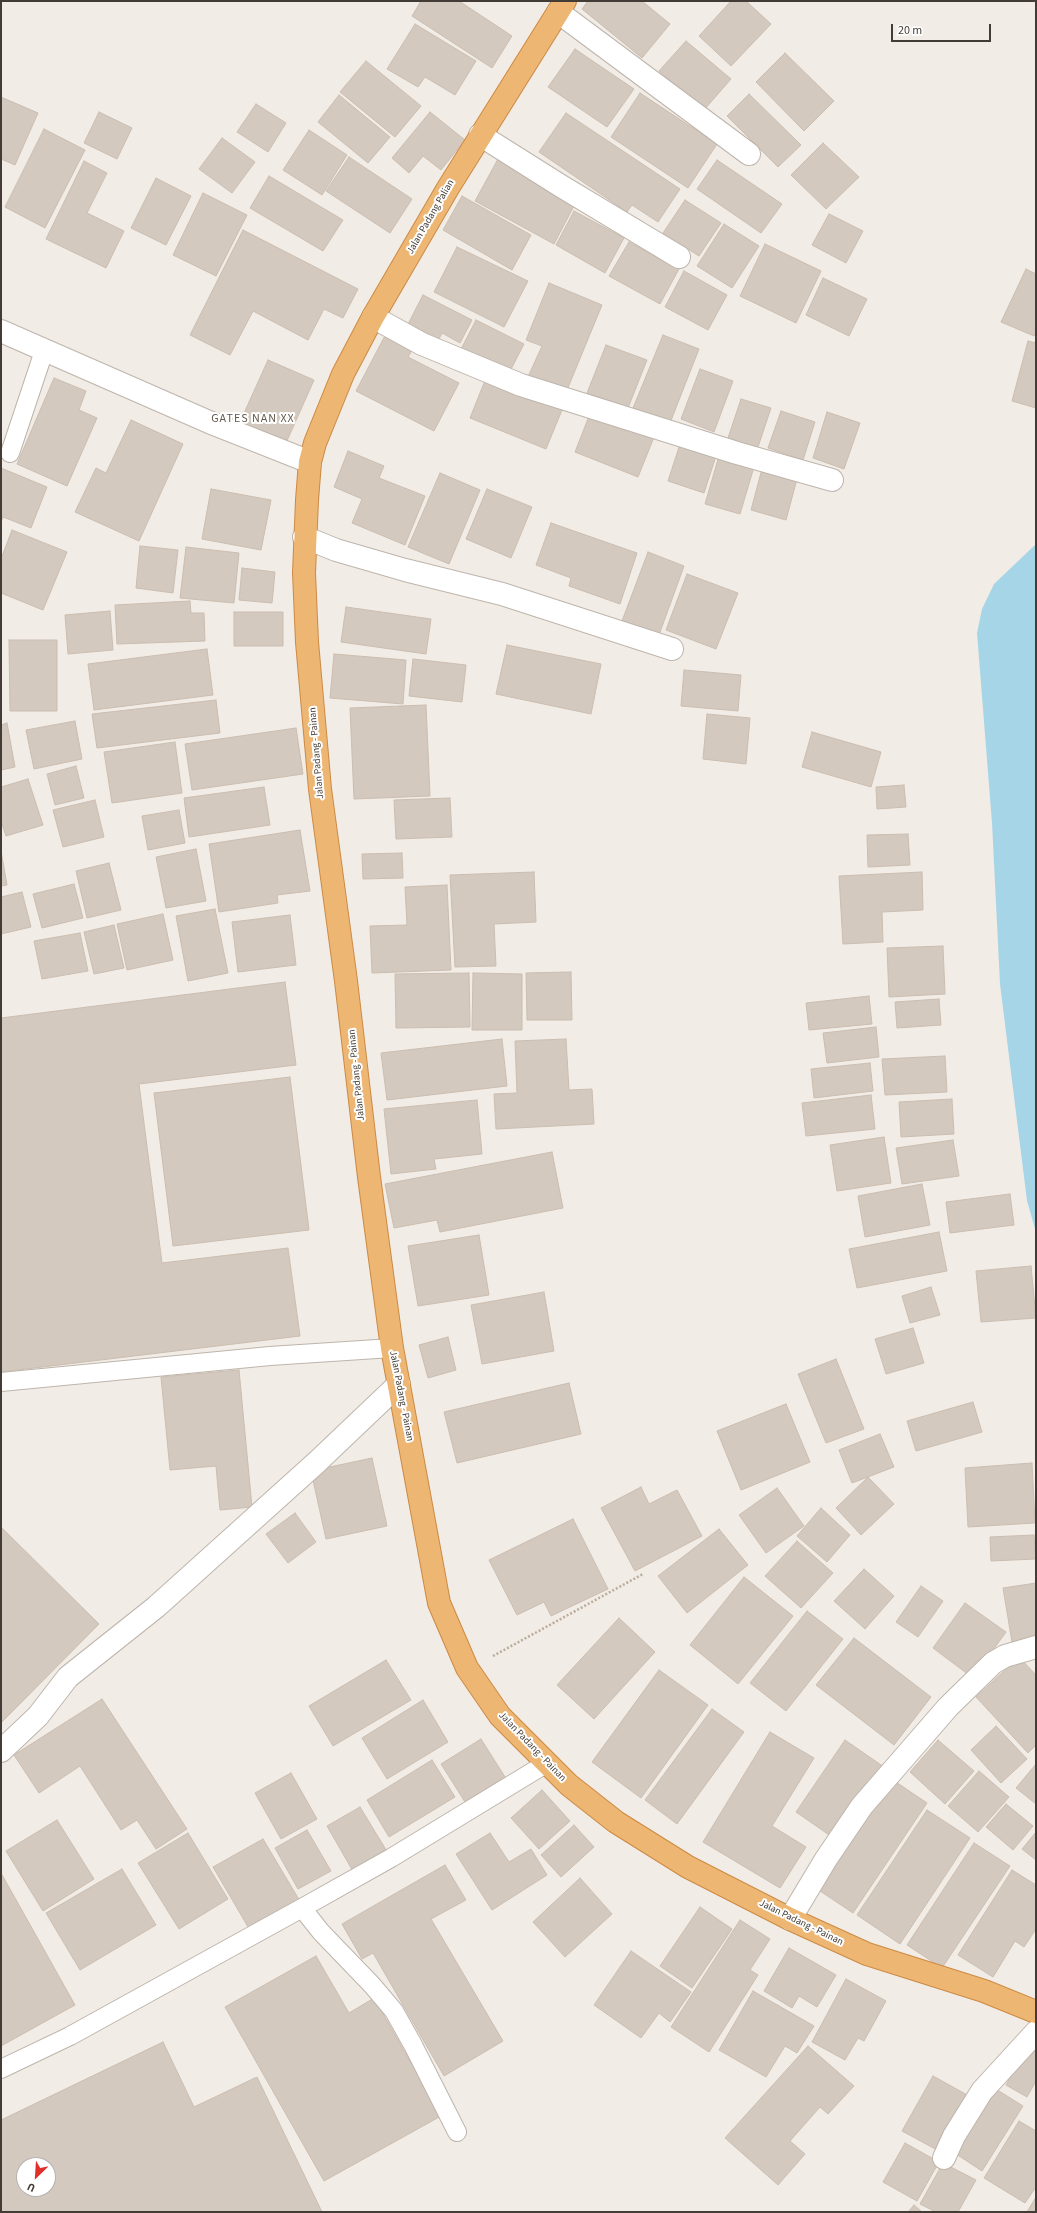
<!DOCTYPE html>
<style>
body{margin:0}
#map{position:relative;width:1037px;height:2213px;overflow:hidden;background:#f1ece5;font-family:"Source Sans 3",sans-serif}
canvas{display:block}
.frame{position:absolute;inset:0;border:2px solid #433c36;pointer-events:none}
.north{position:absolute;left:16px;top:2157px;width:40px;height:40px;box-sizing:border-box;background:#fff;border:1px solid #b4b1af;border-radius:50%;rotate:205deg;font-size:11px;font-weight:700;line-height:16px;text-align:center;color:#433c36}
.north::after{content:'';display:block;margin:auto;width:14px;height:18px;background:#e32f2a;clip-path:polygon(50% 0,100% 100%,50% 72%,0 100%)}
.scale{position:absolute;left:891px;top:24px;width:100px;height:18px;box-sizing:border-box;border:2px solid #433c36;border-top:0;padding-left:5px;font-size:12px;line-height:14px;white-space:nowrap;color:#433c36;-webkit-text-stroke:3px #fff;paint-order:stroke}
</style>
<div id="map">
<canvas width="1037" height="2213"></canvas>
<div class="frame"></div>
<div class="north">U</div>
<div class="scale">20 m</div>
</div>
<script>
const c = document.querySelector('canvas').getContext('2d');
c.lineJoin = 'round';
function fillPath(path, color) {
  c.fillStyle = color;
  c.fill(path, 'evenodd');
}
function poly(rows) {
  const path = new Path2D();
  for (const r of rows) {
    path.moveTo(r[0], r[1]);
    for (let i = 2; i < r.length; i += 2) path.lineTo(r[i], r[i + 1]);
  }
  return path;
}
function stroke(path, color, width, dash) {
  c.strokeStyle = color;
  c.lineWidth = width;
  c.lineCap = dash ? 'butt' : 'round';
  c.setLineDash(dash || []);
  c.stroke(path);
}
function drawText(font, color, halo, rows, align = 'center') {
  c.font = font + ' "Source Sans 3",sans-serif';
  c.lineWidth = 4;
  c.setLineDash([]);
  c.textBaseline = 'middle';
  c.strokeStyle = halo;
  c.fillStyle = color;
  for (const [text, x, y, turn = 0] of rows) {
    c.save();
    c.translate(x, y);
    c.rotate((+turn || 0) * Math.PI / 180);
    c.textAlign = isNaN(turn) ? turn : align;
    if (halo) c.strokeText(text, 0, 0);
    c.fillText(text, 0, 0);
    c.restore();
  }
}
const water = poly([
 [1036,544,1036,1232,1027,1201,1000,984,992,823,977,633,982,609,994,584]
]);
const building = poly([
 [421,1,459,1,512,36,492,68,412,16,421,1],
 [588,1,642,1,670,24,642,58,582,9,588,1],
 [731,1,746,1,771,24,731,66,699,36,731,1],
 [415,24,476,61,455,95,425,77,418,87,387,69,415,24],
 [686,41,731,79,704,110,659,71,686,41],
 [575,49,634,89,607,127,548,87,575,49],
 [785,53,834,101,804,131,756,82,785,53],
 [366,61,421,106,395,137,340,92,366,61],
 [640,93,717,144,688,188,611,137,640,93],
 [749,94,801,145,778,167,727,116,749,94],
 [339,95,390,137,368,163,318,122,339,95],
 [1,97,38,113,15,165,1,159,1,97],
 [256,104,286,123,268,152,237,132,256,104],
 [99,112,132,128,117,159,84,143,99,112],
 [430,112,465,140,441,170,423,156,409,173,392,158,430,112],
 [566,113,680,189,658,222,632,205,627,212,539,152,566,113],
 [44,129,85,150,45,228,5,207,44,129],
 [309,130,347,155,322,195,283,170,309,130],
 [222,138,255,162,232,193,199,169,222,138],
 [823,143,859,177,826,209,791,175,823,143],
 [349,157,412,199,390,233,326,191,349,157],
 [498,159,576,202,554,244,475,201,498,159],
 [717,160,782,204,761,233,697,189,717,160],
 [84,161,107,173,87,213,124,231,106,268,46,239,84,161],
 [269,176,343,220,323,251,250,208,269,176],
 [156,178,191,196,166,245,131,228,156,178],
 [203,193,247,215,216,276,173,255,203,193],
 [462,196,531,235,512,270,443,230,462,196],
 [685,200,721,223,699,256,663,233,685,200],
 [574,211,624,238,605,273,556,245,574,211],
 [829,214,863,231,846,263,812,245,829,214],
 [724,224,759,246,732,288,697,266,724,224],
 [243,230,358,289,343,318,324,309,308,340,253,311,230,355,190,335,243,230],
 [629,242,679,269,660,304,609,276,629,242],
 [765,244,821,271,796,323,740,296,765,244],
 [457,247,528,281,504,327,434,292,457,247],
 [1026,269,1036,274,1036,331,1034,336,1001,322,1026,269],
 [684,271,727,295,708,330,665,307,684,271],
 [823,278,867,299,849,336,806,315,823,278],
 [549,283,602,305,565,395,527,379,542,346,526,340,549,283],
 [423,295,472,320,460,343,442,333,437,343,406,328,423,295],
 [476,320,524,344,509,373,458,355,476,320],
 [388,330,415,345,408,357,459,383,434,431,356,391,388,330],
 [663,335,699,349,670,423,633,408,663,335],
 [1028,341,1036,343,1036,408,1012,401,1028,341],
 [606,345,647,360,628,408,587,393,606,345],
 [268,360,314,380,286,443,240,422,268,360],
 [700,369,733,381,714,432,681,419,700,369],
 [54,378,86,391,79,410,97,418,67,486,17,464,54,378],
 [486,378,562,410,546,449,470,418,486,378],
 [741,399,771,408,757,450,727,441,741,399],
 [591,411,654,437,638,477,575,452,591,411],
 [781,411,815,422,803,460,768,448,781,411],
 [827,412,860,423,844,469,813,458,827,412],
 [131,420,183,444,139,541,75,512,96,468,106,473,131,420],
 [680,444,716,456,704,493,668,481,680,444],
 [348,451,384,466,379,478,425,496,405,545,352,523,362,499,334,487,348,451],
 [719,456,754,467,740,514,705,504,719,456],
 [1,468,47,487,31,528,3,517,1,522,1,468],
 [762,469,797,479,786,520,751,510,762,469],
 [440,473,480,490,449,564,408,547,440,473],
 [211,489,271,500,261,550,202,539,211,489],
 [487,489,532,507,511,558,466,539,487,489],
 [551,523,637,553,620,604,569,586,571,578,536,565,551,523],
 [12,530,67,552,43,610,1,593,1,559,12,530],
 [140,546,178,550,173,593,136,588,140,546],
 [186,547,239,553,234,603,180,598,186,547],
 [648,552,684,566,659,635,622,621,648,552],
 [242,568,275,572,272,603,239,600,242,568],
 [687,574,738,593,716,649,666,630,687,574],
 [190,601,191,613,204,613,205,641,117,644,115,605,190,601],
 [346,607,431,619,426,654,341,642,346,607],
 [110,611,113,650,68,654,65,615,110,611],
 [234,612,283,612,283,646,234,646,234,612],
 [9,640,57,640,57,711,10,711,9,640],
 [507,645,601,664,591,714,496,694,507,645],
 [207,649,213,695,94,710,88,664,207,649],
 [334,654,406,660,403,704,330,698,334,654],
 [413,659,466,665,462,702,409,696,413,659],
 [684,670,741,675,738,711,681,706,684,670],
 [216,700,220,733,97,748,92,714,216,700],
 [426,705,430,796,354,799,350,708,426,705],
 [707,714,750,718,746,764,703,759,707,714],
 [75,721,82,759,34,769,26,730,75,721],
 [7,723,15,767,1,770,1,725,7,723],
 [296,728,303,774,192,790,185,744,296,728],
 [812,732,881,752,871,787,802,767,812,732],
 [175,742,182,793,112,803,104,752,175,742],
 [76,766,84,798,55,805,47,774,76,766],
 [28,779,43,825,6,836,1,821,1,787,28,779],
 [904,785,906,807,877,809,876,787,904,785],
 [264,787,270,825,189,837,184,798,264,787],
 [450,798,452,837,396,839,394,800,450,798],
 [95,800,104,837,63,847,53,810,95,800],
 [179,810,185,843,148,850,142,816,179,810],
 [300,830,310,891,277,895,278,903,219,912,209,844,300,830],
 [908,834,910,865,868,867,867,835,908,834],
 [196,849,206,901,166,908,156,857,196,849],
 [1,851,7,885,1,886,1,851],
 [402,853,403,878,363,879,362,854,402,853],
 [109,863,121,910,87,918,76,871,109,863],
 [534,872,536,922,494,924,496,966,455,967,450,875,534,872],
 [922,872,923,910,882,912,883,942,843,944,839,876,922,872],
 [74,884,83,918,42,928,33,894,74,884],
 [447,885,451,970,372,973,370,926,407,925,405,887,447,885],
 [22,892,31,927,1,934,1,897,22,892],
 [215,909,228,973,188,981,176,916,215,909],
 [163,914,173,960,127,970,117,924,163,914],
 [290,915,296,965,238,972,232,922,290,915],
 [114,925,124,968,94,974,84,932,114,925],
 [80,933,88,971,42,979,34,941,80,933],
 [943,946,945,994,889,997,887,948,943,946],
 [571,972,572,1020,527,1020,526,973,571,972],
 [469,973,470,1027,396,1028,395,974,469,973],
 [473,973,522,974,522,1030,472,1030,473,973],
 [285,982,296,1065,139,1084,162,1263,288,1248,300,1336,1,1372,1,1018,285,982],
 [869,996,872,1024,809,1030,806,1003,869,996],
 [939,999,941,1025,897,1028,895,1002,939,999],
 [876,1027,879,1057,827,1063,823,1033,876,1027],
 [502,1039,507,1086,387,1100,381,1053,502,1039],
 [566,1039,569,1090,592,1089,594,1124,496,1129,494,1094,517,1093,515,1041,566,1039],
 [945,1056,947,1092,885,1095,882,1059,945,1056],
 [870,1063,873,1091,814,1098,811,1069,870,1063],
 [290,1077,309,1230,173,1246,154,1093,290,1077],
 [871,1095,875,1129,806,1136,802,1103,871,1095],
 [952,1099,954,1134,901,1137,899,1102,952,1099],
 [477,1100,482,1154,434,1159,436,1169,391,1174,384,1109,477,1100],
 [884,1137,891,1183,837,1191,830,1145,884,1137],
 [953,1140,959,1176,902,1184,896,1148,953,1140],
 [552,1152,563,1208,440,1232,437,1220,394,1228,385,1184,552,1152],
 [922,1184,930,1225,865,1237,858,1196,922,1184],
 [1010,1194,1014,1225,950,1233,946,1202,1010,1194],
 [939,1232,947,1271,857,1288,849,1249,939,1232],
 [479,1235,489,1295,418,1306,408,1246,479,1235],
 [1031,1266,1036,1318,981,1322,976,1271,1031,1266],
 [931,1287,940,1315,910,1323,902,1296,931,1287],
 [544,1292,554,1351,482,1364,471,1305,544,1292],
 [913,1328,924,1363,886,1374,875,1339,913,1328],
 [448,1337,456,1370,428,1378,419,1345,448,1337],
 [836,1359,864,1429,826,1443,798,1374,836,1359],
 [239,1370,252,1507,220,1510,216,1466,170,1470,161,1377,239,1370],
 [569,1383,581,1434,457,1463,444,1412,569,1383],
 [973,1402,982,1432,916,1451,907,1421,973,1402],
 [786,1404,810,1462,741,1490,717,1431,786,1404],
 [880,1434,894,1467,852,1483,839,1450,880,1434],
 [372,1458,387,1526,326,1539,311,1471,372,1458],
 [1032,1463,1035,1523,968,1527,965,1468,1032,1463],
 [868,1477,894,1504,861,1535,836,1508,868,1477],
 [641,1487,649,1504,677,1490,702,1536,635,1571,601,1508,641,1487],
 [777,1488,804,1526,766,1553,739,1515,777,1488],
 [821,1508,850,1535,827,1562,797,1536,821,1508],
 [295,1513,316,1542,288,1563,266,1534,295,1513],
 [573,1519,608,1589,551,1616,544,1602,517,1615,489,1560,573,1519],
 [1,1527,99,1624,1,1723,1,1527],
 [719,1529,748,1565,687,1613,658,1576,719,1529],
 [1034,1535,1036,1559,991,1561,990,1537,1034,1535],
 [797,1541,833,1573,801,1608,765,1576,797,1541],
 [864,1569,894,1596,865,1629,834,1601,864,1569],
 [744,1577,793,1616,738,1684,690,1645,744,1577],
 [1036,1583,1036,1639,1012,1642,1003,1588,1036,1583],
 [921,1586,943,1601,918,1637,896,1622,921,1586],
 [965,1603,1006,1632,973,1678,933,1648,965,1603],
 [807,1611,843,1639,786,1711,750,1683,807,1611],
 [619,1618,655,1652,594,1719,557,1685,619,1618],
 [854,1638,931,1697,894,1745,816,1685,854,1638],
 [1019,1657,1036,1675,1036,1745,1028,1753,976,1697,1019,1657],
 [386,1660,411,1700,333,1746,309,1706,386,1660],
 [659,1670,708,1705,641,1798,592,1762,659,1670],
 [102,1699,187,1829,156,1849,137,1820,121,1830,80,1766,39,1793,14,1755,102,1699],
 [423,1700,448,1742,387,1779,362,1738,423,1700],
 [712,1709,744,1732,677,1824,645,1800,712,1709],
 [996,1726,1027,1759,1001,1783,971,1750,996,1726],
 [770,1732,814,1758,772,1826,806,1847,780,1888,703,1842,770,1732],
 [481,1739,505,1777,465,1802,441,1764,481,1739],
 [845,1740,884,1767,835,1839,796,1812,845,1740],
 [938,1740,974,1771,945,1804,910,1772,938,1740],
 [432,1760,455,1797,389,1837,367,1800,432,1760],
 [1036,1764,1036,1804,1016,1788,1036,1764],
 [979,1771,1009,1797,978,1832,948,1806,979,1771],
 [291,1773,317,1819,281,1839,255,1793,291,1773],
 [890,1778,927,1803,853,1913,817,1889,890,1778],
 [542,1790,570,1821,539,1849,511,1818,542,1790],
 [1006,1804,1033,1826,1013,1850,986,1827,1006,1804],
 [360,1807,388,1853,354,1873,327,1826,360,1807],
 [927,1810,970,1838,900,1944,857,1915,927,1810],
 [57,1820,94,1879,43,1911,6,1851,57,1820],
 [574,1825,594,1847,561,1877,541,1855,574,1825],
 [307,1830,331,1871,298,1889,275,1848,307,1830],
 [1036,1832,1036,1860,1022,1849,1036,1832],
 [188,1833,228,1899,179,1929,138,1863,188,1833],
 [490,1833,509,1862,531,1849,547,1875,492,1910,456,1854,490,1833],
 [263,1839,301,1903,251,1932,213,1867,263,1839],
 [974,1843,1010,1866,942,1968,907,1945,974,1843],
 [445,1865,466,1900,431,1919,503,2041,444,2076,373,1953,362,1959,342,1924,445,1865],
 [122,1869,156,1925,80,1970,46,1913,122,1869],
 [1012,1870,1036,1885,1036,1929,1024,1947,1015,1941,993,1977,958,1955,1012,1870],
 [1,1873,75,2005,1,2046,1,1873],
 [580,1878,612,1914,565,1957,533,1922,580,1878],
 [700,1907,732,1929,692,1988,660,1966,700,1907],
 [740,1920,770,1939,750,1970,758,1975,709,2052,671,2027,740,1920],
 [789,1948,836,1975,817,2007,799,1996,792,2008,764,1991,789,1948],
 [631,1951,691,1992,670,2022,659,2013,641,2038,594,2005,631,1951],
 [316,1956,349,2013,374,1998,441,2116,324,2181,225,2007,316,1956],
 [846,1979,886,2001,864,2041,858,2038,845,2060,812,2042,846,1979],
 [753,1991,814,2026,797,2053,785,2046,766,2077,719,2050,753,1991],
 [1031,2041,1036,2043,1036,2081,1027,2097,1006,2085,1031,2041],
 [163,2042,194,2107,257,2077,322,2212,1,2212,1,2120,163,2042],
 [24,2165,48,2165,48,2189,24,2189,24,2165],
 [808,2046,854,2086,828,2114,820,2107,790,2141,805,2154,778,2185,725,2138,808,2046],
 [933,2076,969,2096,939,2151,902,2131,933,2076],
 [991,2086,1023,2106,982,2171,950,2150,991,2086],
 [1019,2121,1036,2131,1036,2187,1025,2203,984,2178,1019,2121],
 [905,2143,939,2162,917,2201,883,2182,905,2143],
 [943,2163,976,2180,958,2212,936,2212,920,2204,943,2163],
 [1036,2197,1036,2212,1027,2212,1036,2197],
 [914,2205,922,2212,908,2212,914,2205]
]);
const path = poly([
 [493,1656,643,1574]
]);
const lane = poly([
 [10,453,44,351],
 [1,1382,270,1356,392,1348],
 [302,1908,321,1932,372,1985,394,2011,413,2045,457,2132],
 [1,2069,70,2036,302,1908,391,1858,547,1763]
]);
const street = poly([
 [558,12,749,154],
 [480,135,561,186,679,257],
 [373,317,422,344,521,385,737,453,832,480],
 [1,331,209,422,310,462],
 [304,537,336,550,405,570,502,594,672,649],
 [1,1751,38,1716,68,1677,156,1607,317,1462,399,1384],
 [790,1919,826,1859,862,1806,948,1707,993,1663,1005,1656,1036,1647],
 [944,2158,954,2136,982,2091,1036,2032]
]);
const highway = poly([
 [565,1,448,188,373,317,343,374,315,443,310,462,307,500,304,573,307,642,320,789,346,981,369,1177,392,1348,439,1603,467,1668,500,1716,569,1785,616,1822,688,1867,790,1919,867,1954,984,1991,1036,2012]
]);
const streetNames = [
 ["Jalan Padang Palian",431,217,-60],
 ["Jalan Padang - Painan",317,753,-95],
 ["Jalan Padang - Painan",357,1075,-96],
 ["Jalan Padang - Painan",401,1396,79],
 ["Jalan Padang - Painan",532,1747,46],
 ["Jalan Padang - Painan",801,1923,26]
];
const quarterNames = [
 ["GATES NAN XX",253,419]
];
fillPath(water, '#a7d5e8');
fillPath(building, '#d4c9bf');
stroke(building, '#cbbdb0', 1);
stroke(lane, '#beb5ac', 20);
stroke(street, '#beb5ac', 24);
stroke(highway, '#cc8a44', 24);
stroke(path, '#bbac9c', 2.5, [2, 2]);
stroke(lane, '#fff', 18);
stroke(street, '#fff', 22);
stroke(highway, '#eeb673', 22);
drawText('10px', '#433c36', '#fff', streetNames);
c.letterSpacing = '1px';
drawText('12px', '#64594e', '#fff', quarterNames);
c.letterSpacing = '0px';
</script>
